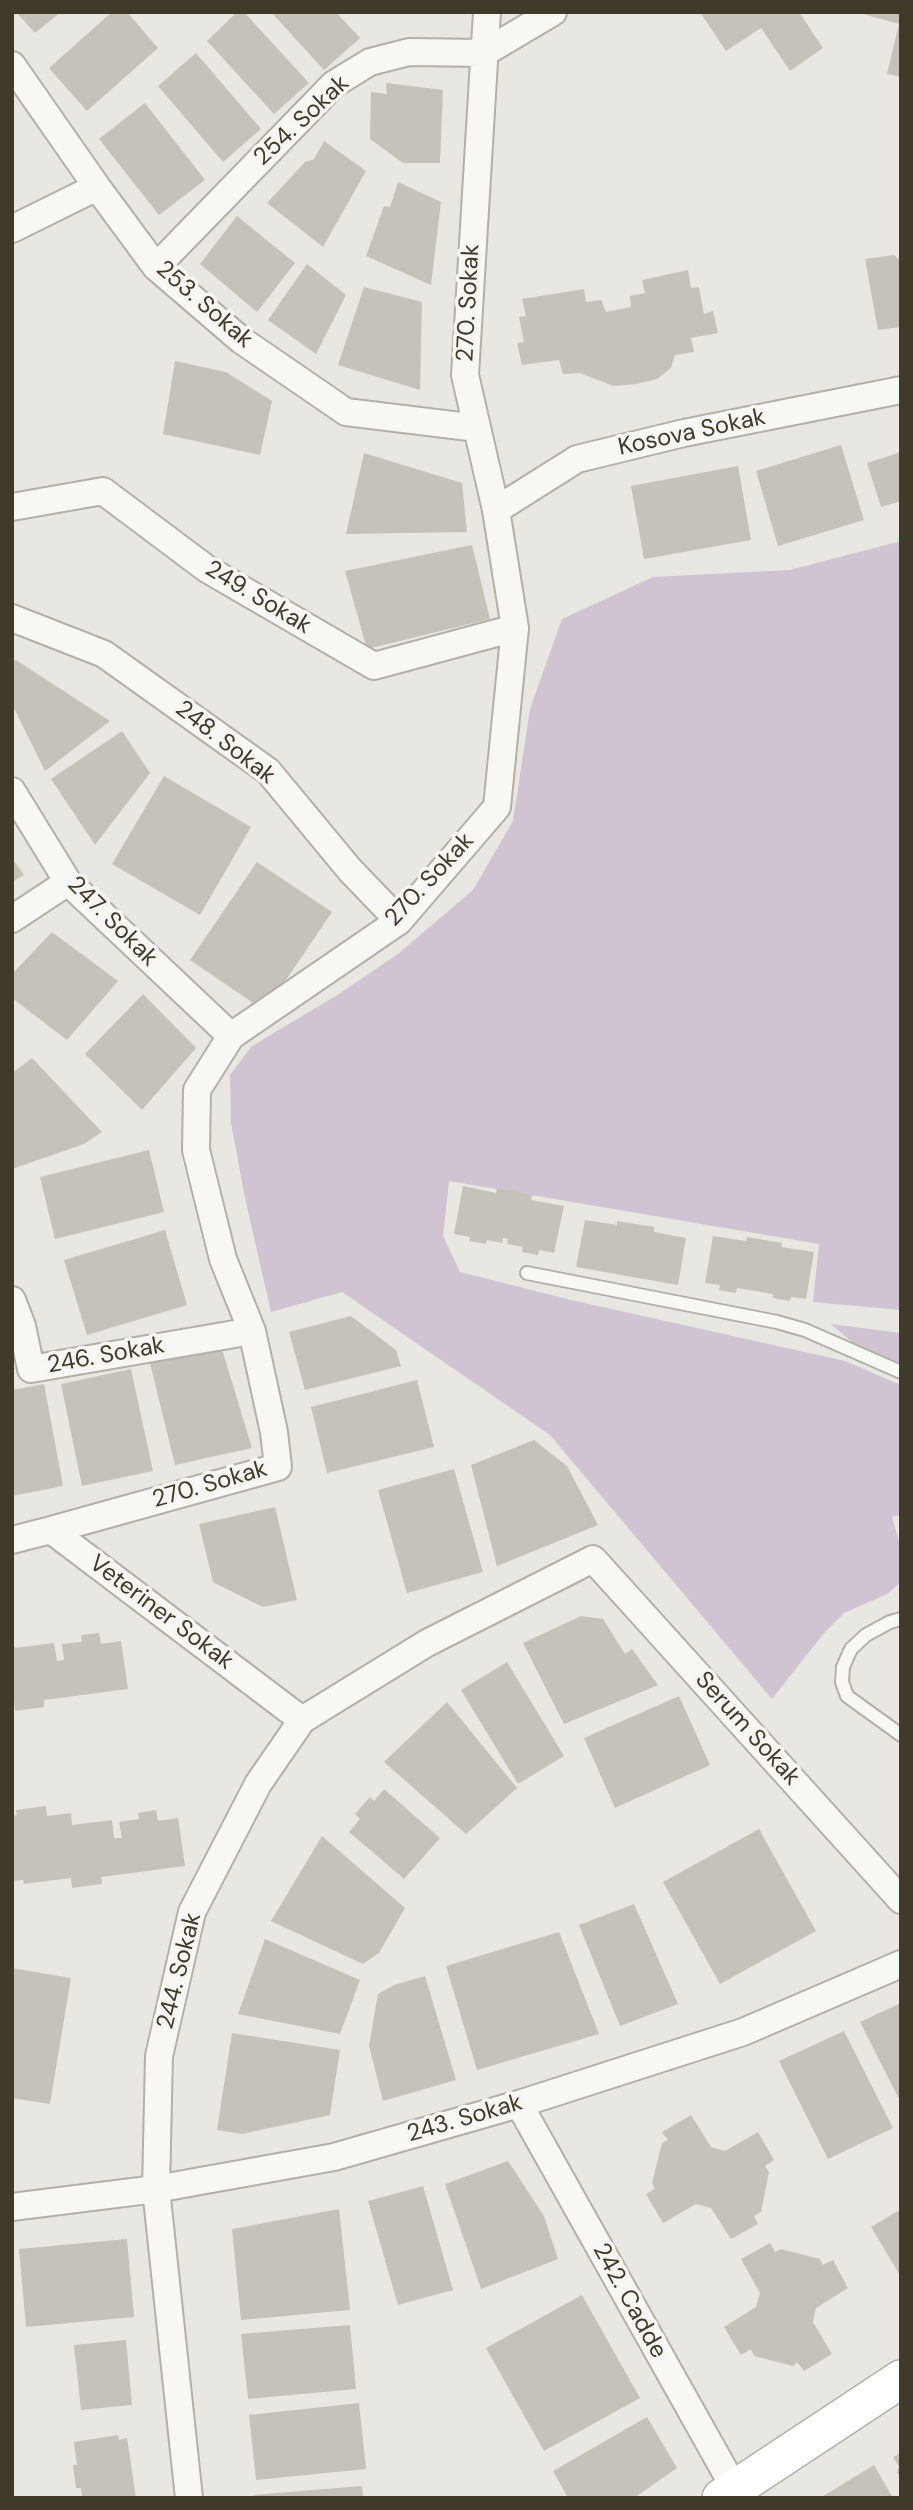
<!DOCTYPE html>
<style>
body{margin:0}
#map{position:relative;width:913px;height:2510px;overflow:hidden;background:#e9e7e1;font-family:"DM Sans",sans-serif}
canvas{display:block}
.frame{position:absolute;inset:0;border:14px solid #403a2b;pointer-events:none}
</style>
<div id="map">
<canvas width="913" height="2510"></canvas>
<div class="frame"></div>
</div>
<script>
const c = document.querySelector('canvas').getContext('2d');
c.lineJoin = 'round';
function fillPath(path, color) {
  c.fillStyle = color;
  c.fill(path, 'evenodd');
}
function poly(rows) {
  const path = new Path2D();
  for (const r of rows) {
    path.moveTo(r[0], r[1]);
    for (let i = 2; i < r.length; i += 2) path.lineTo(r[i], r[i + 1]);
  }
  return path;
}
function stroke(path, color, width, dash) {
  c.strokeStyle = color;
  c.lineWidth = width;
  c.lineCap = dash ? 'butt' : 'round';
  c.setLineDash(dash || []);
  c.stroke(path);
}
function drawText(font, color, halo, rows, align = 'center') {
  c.font = font + ' "DM Sans",sans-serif';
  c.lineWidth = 7;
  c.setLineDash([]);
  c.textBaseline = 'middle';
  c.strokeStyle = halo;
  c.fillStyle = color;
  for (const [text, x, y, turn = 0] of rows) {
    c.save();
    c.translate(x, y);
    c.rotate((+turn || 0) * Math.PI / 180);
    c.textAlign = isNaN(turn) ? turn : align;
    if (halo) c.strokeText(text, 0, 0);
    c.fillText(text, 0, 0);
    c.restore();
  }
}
const green = poly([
 [901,541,901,1310,813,1302,819,1244,449,1181,443,1236,460,1272,571,1300,845,1361,901,1385,901,1515,892,1517,901,1548,901,1582,887,1594,844,1613,824,1633,772,1699,550,1435,342,1292,271,1312,244,1193,231,1123,230,1075,252,1046,339,994,398,954,473,890,513,821,530,709,562,619,653,577,790,570],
 [831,1324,901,1333,901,1366,861,1350]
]);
const building = poly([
 [16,12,61,12,35,33],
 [112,12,127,12,158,48,87,111,49,68],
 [237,12,244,12,309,83,274,114,207,41],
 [271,12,336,12,360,38,324,70],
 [700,12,799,12,823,48,790,71,761,28,726,51],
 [856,12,901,12,901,77,887,74,899,24],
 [196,53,261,129,223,162,158,86],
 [386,83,443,90,440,163,403,163,370,139,371,92,387,94],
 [145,103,205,180,159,215,99,139],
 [324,141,366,171,323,247,267,203,305,162,314,159],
 [398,182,441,202,431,285,366,256,384,206,390,207],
 [237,216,295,263,257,312,200,264],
 [894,255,901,261,901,327,878,330,865,259],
 [307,264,346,295,316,354,268,320],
 [688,270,691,288,699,287,704,314,713,311,718,333,691,338,694,352,675,355,671,368,657,379,636,384,613,386,580,373,563,374,559,360,522,365,517,343,524,342,519,317,526,316,522,299,584,289,586,302,601,300,606,312,631,307,630,296,645,293,642,280],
 [364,287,422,302,420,390,338,365],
 [175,361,226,372,272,401,260,455,163,434],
 [841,445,864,520,778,546,756,471],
 [901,452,901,501,881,507,867,463],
 [364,453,462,483,467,532,346,534],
 [738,466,751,540,644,559,631,486],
 [472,545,490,619,367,649,345,571],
 [16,660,110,721,45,771,12,704,12,662],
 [122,731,150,773,95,845,51,779],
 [164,776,251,827,200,915,112,864],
 [12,858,24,875,12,882],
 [257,862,332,912,265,1011,190,960],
 [52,932,118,981,67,1040,12,998,12,974],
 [143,994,196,1048,142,1110,85,1054],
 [32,1058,102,1132,84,1144,12,1169,12,1073],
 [149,1150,164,1212,55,1239,40,1177],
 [463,1186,496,1193,497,1188,532,1195,531,1200,564,1206,554,1253,539,1250,538,1255,522,1252,523,1247,507,1244,508,1239,503,1238,502,1243,487,1240,486,1244,469,1241,470,1237,454,1234],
 [585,1220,617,1225,617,1221,654,1227,654,1232,686,1238,678,1285,576,1267],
 [165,1230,187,1305,87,1335,64,1260],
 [713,1236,746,1241,747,1237,782,1243,781,1247,814,1252,806,1299,791,1297,790,1301,773,1298,773,1294,737,1288,736,1293,719,1290,720,1285,705,1283],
 [351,1316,396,1350,401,1366,305,1390,289,1332],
 [221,1346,252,1448,175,1465,150,1363],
 [131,1369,153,1471,82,1486,61,1384],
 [417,1380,434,1447,327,1473,311,1407],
 [44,1384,63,1486,12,1496,12,1390],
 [534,1440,567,1466,598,1525,497,1566,471,1465],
 [454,1469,483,1572,407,1593,378,1490],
 [275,1507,297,1600,263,1607,213,1582,199,1524],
 [581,1616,603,1619,625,1654,632,1649,658,1685,564,1724,523,1643],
 [99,1633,101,1644,121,1641,128,1689,44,1700,44,1707,15,1711,14,1701,12,1701,12,1639,15,1648,54,1643,57,1661,64,1660,62,1644,82,1642,81,1635],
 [507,1662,564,1756,518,1784,461,1690],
 [679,1696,710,1765,615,1808,584,1738],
 [447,1702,517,1788,466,1834,384,1762],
 [384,1789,440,1838,404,1879,349,1832,360,1819,355,1814,370,1797,374,1801],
 [46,1806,47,1816,71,1813,72,1825,112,1820,114,1838,122,1838,119,1822,139,1819,138,1813,156,1810,158,1821,178,1818,185,1866,101,1877,102,1884,72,1888,71,1878,24,1884,23,1880,12,1881,12,1816,17,1815,16,1810],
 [759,1829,816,1931,720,1984,663,1882],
 [322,1836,405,1908,379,1953,363,1964,271,1921],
 [634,1904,678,2004,620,2026,579,1925],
 [559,1932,599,2034,477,2070,446,1966],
 [265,1939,360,1980,340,2034,238,2014],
 [12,1968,71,1978,50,2104,12,2098],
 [425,1976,456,2080,383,2101,369,2046,378,1994,394,1985],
 [901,2003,901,2103,860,2022],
 [844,2031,893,2128,828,2159,779,2061],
 [232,2033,340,2050,330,2115,242,2134,217,2130],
 [691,2115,711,2147,725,2151,758,2132,774,2160,765,2166,769,2172,761,2212,754,2216,758,2224,731,2239,711,2208,696,2204,663,2223,646,2194,655,2189,652,2183,662,2143,668,2140,662,2132],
 [508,2161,544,2216,558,2259,481,2289,445,2184],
 [423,2186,453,2290,398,2305,368,2201],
 [339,2209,350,2310,241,2320,232,2229],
 [901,2209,901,2277,871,2227],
 [127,2239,134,2317,26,2327,19,2249],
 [770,2243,775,2252,781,2249,820,2259,823,2265,833,2260,848,2288,816,2308,813,2322,832,2354,804,2371,797,2362,793,2366,754,2356,751,2349,741,2355,724,2327,756,2307,760,2293,741,2259],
 [582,2295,640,2398,544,2451,486,2348],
 [350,2325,356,2389,248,2399,241,2334],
 [126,2340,132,2405,81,2410,74,2345],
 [359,2403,366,2469,256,2480,249,2415],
 [647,2417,677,2468,634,2498,568,2498,553,2471],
 [118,2435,119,2440,127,2438,136,2498,82,2498,81,2488,76,2488,73,2465,77,2465,74,2442],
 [901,2453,901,2479,897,2472,899,2467,893,2457],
 [874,2465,893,2498,820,2498],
 [362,2486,363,2498,253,2498,253,2495]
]);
const service = poly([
 [527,1273,777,1322,805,1330,901,1372],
 [901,1619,890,1622,866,1635,851,1649,843,1667,842,1682,847,1696,901,1735]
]);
const minor = poly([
 [12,65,97,187,156,267,241,340,346,412,477,428],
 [12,229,97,187],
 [156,267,334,84,370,62,409,52,484,53,553,12],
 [12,507,103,491,207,569,374,666,515,628],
 [496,510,577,459,684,433,901,390],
 [12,618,104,654,268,771,350,870,399,921],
 [12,791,68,882,231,1036],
 [12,919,68,882],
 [12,1300,22,1326,31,1369,252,1331],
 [51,1530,278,1467,274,1432,252,1331,223,1259,196,1150,197,1090,231,1036,399,921,497,807,515,628,496,510,465,375,487,12],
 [12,1540,51,1530,302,1720],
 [519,2104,740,2498],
 [12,2207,156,2189,334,2157,519,2104,743,2032,901,1964],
 [189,2498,156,2189,159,2056,192,1912,258,1784,302,1720,427,1643,593,1559,901,1900]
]);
const secondary = poly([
 [721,2498,901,2379]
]);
const streetNames = [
 ["254. Sokak",302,121,-43],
 ["270. Sokak",469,303,-87],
 ["253. Sokak",204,305,41],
 ["Kosova Sokak",692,433,-12],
 ["249. Sokak",258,598,31],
 ["248. Sokak",225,743,38],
 ["270. Sokak",430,880,-47],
 ["247. Sokak",112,922,45],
 ["246. Sokak",106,1356,-10],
 ["270. Sokak",210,1485,-16],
 ["Veteriner Sokak",161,1613,37],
 ["Serum Sokak",747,1729,48],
 ["244. Sokak",180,1971,-76],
 ["243. Sokak",465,2119,-16],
 ["242. Cadde",629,2301,61]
];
fillPath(green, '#d0c3d2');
fillPath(building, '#c5c2b9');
stroke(service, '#b3b0a7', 16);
stroke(minor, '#b3b0a7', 30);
stroke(secondary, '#b3b0a7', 40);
stroke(service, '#f7f7f4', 12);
stroke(minor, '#f7f7f4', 26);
stroke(secondary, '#fff', 37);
drawText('24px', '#403a2b', '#f6f5f1', streetNames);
</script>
